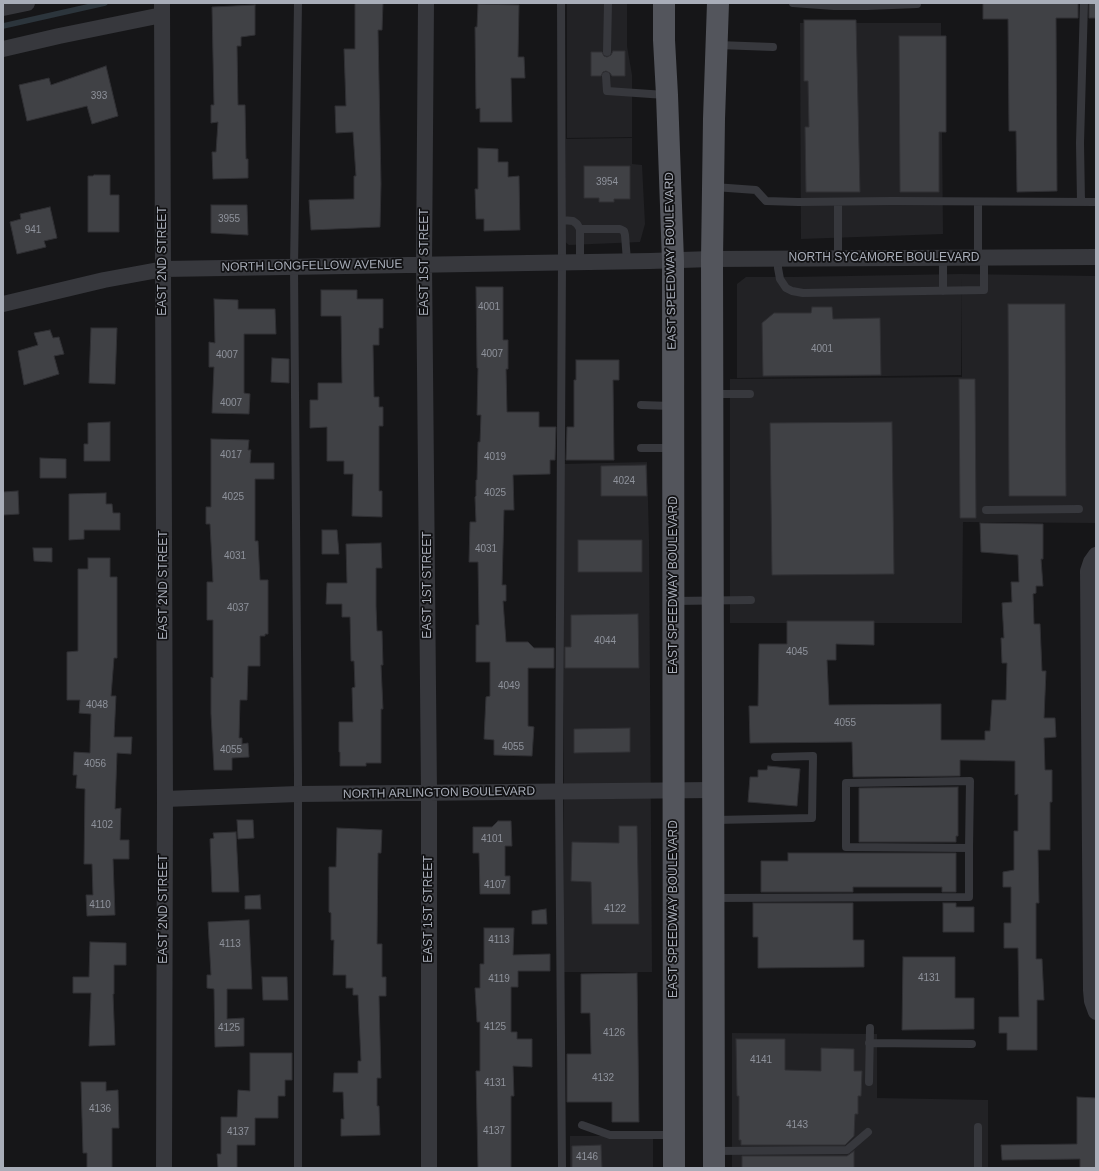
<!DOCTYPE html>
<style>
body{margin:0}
#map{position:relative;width:1099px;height:1171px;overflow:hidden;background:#161618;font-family:Arial,sans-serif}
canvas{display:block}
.frame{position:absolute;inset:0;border:4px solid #a8adb8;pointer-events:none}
</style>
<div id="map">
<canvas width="1099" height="1171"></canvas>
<div class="frame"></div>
</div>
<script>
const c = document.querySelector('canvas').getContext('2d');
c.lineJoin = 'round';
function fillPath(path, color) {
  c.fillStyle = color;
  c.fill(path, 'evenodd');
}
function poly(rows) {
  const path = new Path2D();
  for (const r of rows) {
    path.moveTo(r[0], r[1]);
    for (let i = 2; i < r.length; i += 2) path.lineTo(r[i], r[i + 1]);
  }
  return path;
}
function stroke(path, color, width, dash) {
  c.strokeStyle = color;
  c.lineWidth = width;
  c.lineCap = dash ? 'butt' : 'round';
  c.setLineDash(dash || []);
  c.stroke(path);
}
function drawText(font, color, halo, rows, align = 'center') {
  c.font = font + ' Arial,sans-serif';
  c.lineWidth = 3.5;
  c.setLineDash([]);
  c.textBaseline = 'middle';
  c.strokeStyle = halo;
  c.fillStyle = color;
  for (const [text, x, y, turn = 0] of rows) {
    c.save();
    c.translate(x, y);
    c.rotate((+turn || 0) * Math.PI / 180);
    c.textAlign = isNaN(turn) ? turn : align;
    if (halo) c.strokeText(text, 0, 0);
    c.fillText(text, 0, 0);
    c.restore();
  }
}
const built = poly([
 [567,3,627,3,627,46,632,75,632,137,567,138],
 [800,23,941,23,943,234,801,239],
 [632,138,632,164,642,165,645,224,640,242,569,245,565,242,566,139],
 [961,274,1096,276,1096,523,963,522,962,623,730,623,730,379,962,377,961,279,961,375,737,378,737,284,746,277,792,277],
 [647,462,649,540,652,972,564,972,564,464],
 [732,1033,877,1034,877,1098,988,1100,988,1168,732,1168],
 [570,1136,653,1136,653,1168,570,1168]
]);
const stream = poly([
 [3,26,105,3]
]);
const building = poly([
 [355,3,383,3,382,30,378,30,381,184,380,227,311,230,309,200,354,199,354,176,356,176,353,132,336,133,335,106,346,106,344,49,355,49,355,3],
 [983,3,1078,3,1078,18,1056,18,1057,191,1017,192,1016,131,1009,131,1008,19,983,19,983,3],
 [1089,3,1096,3,1096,18,1089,18,1089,3],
 [478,4,519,5,518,57,524,57,525,78,511,78,512,122,480,122,480,108,476,109,475,27,477,27,478,4],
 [255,5,255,35,241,37,241,46,237,46,238,105,245,105,246,159,248,159,248,178,213,179,212,152,216,152,218,122,211,123,211,105,214,105,212,7,255,5],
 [804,20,856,20,860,192,806,192,805,127,809,127,808,81,804,81,804,20],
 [899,36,946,36,946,132,939,132,939,192,900,192,899,36],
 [613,51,625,51,625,76,612,76,610,73,606,71,603,72,601,76,591,76,591,52,602,52,604,56,607,57,611,55,613,51],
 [106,66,118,116,92,124,87,106,27,121,19,85,49,78,51,85,106,66],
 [478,148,498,149,498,162,508,162,508,177,519,176,520,230,484,231,484,219,476,219,475,189,478,189,478,148],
 [584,166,630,166,630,199,614,199,614,202,599,202,599,198,584,198,584,166],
 [94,175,110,175,110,195,119,195,119,232,88,232,88,176,93,176,94,175],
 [211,205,247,205,248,235,211,233,211,205],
 [50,207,57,238,44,241,46,247,17,254,10,222,21,219,20,214,50,207],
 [476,287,503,287,503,340,508,340,508,369,506,369,507,412,539,412,539,427,556,427,555,460,550,460,550,474,513,475,514,510,504,510,502,585,506,585,506,601,503,601,506,642,528,642,534,648,554,648,554,668,528,668,528,726,534,727,532,756,494,755,494,740,484,739,486,697,490,696,490,662,476,662,476,625,479,625,478,562,469,562,470,522,476,522,475,497,476,496,476,480,477,480,478,442,480,442,481,415,477,415,478,368,477,368,476,287],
 [321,290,357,290,357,299,383,299,383,328,379,328,379,345,373,345,374,397,379,397,379,407,383,407,383,426,379,426,379,491,382,491,382,517,352,516,353,474,344,474,344,461,327,461,327,427,310,428,310,400,318,400,318,383,342,383,341,316,321,316,321,290],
 [214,299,238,300,238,309,275,309,276,334,244,334,244,393,250,394,249,414,212,413,214,367,209,367,209,342,215,343,214,299],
 [1008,304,1065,304,1066,496,1009,496,1008,304],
 [812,307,832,307,833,319,880,318,881,375,763,376,762,323,774,313,811,313,812,307],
 [91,328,117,328,115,384,89,383,91,328],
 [50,330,53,338,59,337,64,354,54,356,59,374,24,385,18,351,38,345,34,333,50,330],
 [272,358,289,359,289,383,271,382,272,358],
 [576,360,619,360,619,380,613,380,614,460,566,460,567,427,574,427,574,380,576,380,576,360],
 [959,379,975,379,976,518,960,518,959,379],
 [110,422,110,461,84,461,84,444,88,444,88,423,110,422],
 [892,422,894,574,772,575,770,423,892,422],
 [211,439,249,440,248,450,251,450,250,463,274,463,274,479,255,479,255,541,258,541,260,580,268,580,268,634,265,634,265,636,260,636,260,666,248,666,247,700,240,700,239,738,242,738,242,744,248,743,249,757,232,758,232,770,214,770,211,714,211,677,213,678,213,620,207,620,207,582,213,582,210,524,206,524,206,507,211,507,211,439],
 [40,458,66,459,66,478,40,478,40,458],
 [646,465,647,496,601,496,601,466,646,465],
 [18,491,19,514,3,515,3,492,18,491],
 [106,493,106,504,112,504,113,513,120,513,120,530,84,530,84,539,69,540,69,494,106,493],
 [980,523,1043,524,1043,559,1041,559,1043,586,1036,586,1036,593,1033,594,1034,624,1040,624,1042,671,1046,671,1044,718,1055,718,1056,737,1044,738,1045,770,1052,770,1052,802,1050,802,1050,850,1038,850,1039,903,1036,903,1036,959,1042,959,1044,1000,1037,1000,1037,1050,1007,1050,1007,1033,999,1033,999,1017,1019,1017,1018,948,1004,948,1004,923,1011,923,1011,887,1003,887,1003,872,1014,870,1014,831,1018,831,1018,794,1015,795,1015,761,960,760,960,776,853,777,852,742,750,743,749,706,758,706,759,644,787,644,787,621,874,621,874,645,836,644,836,660,827,660,829,705,941,704,941,740,985,740,985,731,990,731,992,700,1006,700,1007,663,1002,663,1001,638,1004,638,1002,603,1012,602,1011,582,1019,582,1018,555,981,552,980,523],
 [322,530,337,530,339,554,322,554,322,530],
 [578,540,642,540,642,572,578,572,578,540],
 [381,543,382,568,376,568,376,606,377,631,382,631,383,665,381,665,383,709,381,709,381,763,366,763,366,766,340,766,340,752,339,752,339,722,353,722,352,688,355,687,354,661,351,661,350,617,342,617,342,604,326,604,327,583,347,583,346,544,381,543],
 [33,548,52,548,52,562,34,561,33,548],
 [88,558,110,558,110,577,117,577,117,658,114,658,111,696,116,696,114,737,132,737,131,754,117,753,115,809,121,808,120,840,129,840,129,859,113,859,115,915,87,916,86,895,93,895,92,864,84,864,85,789,76,788,77,775,73,775,74,752,90,753,91,714,79,713,80,700,67,700,67,652,78,651,78,569,88,569,88,558],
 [638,614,639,668,565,668,565,647,571,647,571,615,638,614],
 [630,728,630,752,574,753,574,729,630,728],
 [768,766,800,769,797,806,748,802,750,777,758,777,758,770,767,770,768,766],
 [958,787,958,836,956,836,956,842,859,842,859,788,958,787],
 [237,820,253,820,254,838,238,839,237,820],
 [498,821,511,821,512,846,505,846,505,876,510,876,510,894,480,894,479,853,473,853,473,827,492,827,498,821],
 [619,826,637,826,639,924,592,924,591,882,571,881,572,842,619,843,619,826],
 [337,828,382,830,381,853,378,853,377,944,382,944,382,977,386,977,386,996,379,996,381,1078,377,1078,377,1106,379,1106,380,1135,341,1136,341,1119,344,1119,343,1092,333,1092,334,1073,358,1073,358,1061,361,1061,358,995,353,995,353,988,346,988,346,975,333,975,334,940,331,940,331,913,329,912,329,867,336,867,337,828],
 [236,832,239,892,212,892,210,839,214,838,213,833,236,832],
 [788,853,956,853,956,892,942,892,942,887,853,887,853,892,761,892,761,861,788,861,788,853],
 [260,895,261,909,245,909,245,896,260,895],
 [753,903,853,903,853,940,864,940,864,967,758,968,758,937,753,937,753,903],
 [943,903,956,903,956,907,974,907,974,932,943,932,943,903],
 [546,909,547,924,532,924,532,911,546,909],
 [249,920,252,989,227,989,227,1019,244,1018,244,1046,215,1047,214,989,207,988,207,975,211,975,208,922,249,920],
 [484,928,514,928,513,955,550,954,550,971,518,971,518,987,511,987,511,1032,517,1032,517,1039,532,1039,532,1067,513,1066,514,1096,511,1096,511,1168,478,1168,476,1071,480,1071,480,1022,477,1022,475,988,480,988,480,964,484,964,484,928],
 [90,942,126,943,126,965,114,965,114,994,113,994,115,1045,89,1046,91,993,73,993,73,977,89,977,90,942],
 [903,957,955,957,955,998,974,998,974,1029,902,1030,903,957],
 [637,973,639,1122,612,1122,612,1102,567,1102,567,1054,591,1054,590,1013,581,1013,581,974,637,973],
 [262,977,287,977,288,1000,263,1000,262,977],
 [736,1039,785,1039,785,1070,821,1071,821,1048,854,1049,854,1071,862,1071,861,1096,858,1096,858,1114,855,1114,854,1136,845,1145,741,1145,741,1140,739,1140,739,1096,737,1096,736,1039],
 [250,1053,292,1053,292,1080,285,1080,285,1096,278,1096,278,1118,255,1118,255,1145,237,1145,237,1168,218,1168,217,1154,221,1154,221,1117,237,1117,238,1090,250,1091,250,1053],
 [81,1082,106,1082,106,1091,118,1090,119,1128,112,1128,112,1168,87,1168,87,1153,83,1153,81,1082],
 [1077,1097,1096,1098,1096,1168,1080,1168,1080,1159,1002,1160,1001,1145,1077,1144,1077,1097],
 [601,1145,602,1168,572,1168,572,1146,601,1145],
 [854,1151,854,1168,742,1168,742,1156,847,1156,854,1151]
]);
const service = poly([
 [561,3,562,262,559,791,562,1168],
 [793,3,834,6,867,6,867,3],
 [867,6,917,4,917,3],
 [718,45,773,47],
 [607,52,608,3],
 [606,76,607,91,665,95],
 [714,187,756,190,766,201,798,202,892,201,1096,202],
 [978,202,978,258],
 [1081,202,1080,143,1084,3],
 [562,220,573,221,577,224,580,229],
 [838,258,838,202],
 [943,258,943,291],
 [778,259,778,268,780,279,786,288,792,291,803,293,984,290,984,258],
 [580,262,580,229,620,229,624,231,625,235,627,261],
 [713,394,750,394],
 [641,405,672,406],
 [641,448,673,448],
 [986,510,1079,509],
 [674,601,751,600],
 [715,820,812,818,813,756,775,757],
 [715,898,969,897,969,848,846,847,846,783,970,781,969,848],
 [869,1043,972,1044],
 [869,1082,870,1028],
 [582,1125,610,1135,673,1135],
 [978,1127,978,1168],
 [714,1151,847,1150,868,1132],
 [298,1168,298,776,294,267,298,3]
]);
const minor = poly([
 [162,3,165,799,164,1168],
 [426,3,424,264,429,792,429,1168],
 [3,8,27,3],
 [3,49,59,36,162,15],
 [3,304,104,280,164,269,650,261,712,259,1096,257],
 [1096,555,1091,562,1088,571,1091,990,1092,1001,1096,1012],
 [165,799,298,794,714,790]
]);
const primary = poly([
 [664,3,664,40,667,95,673,261,674,1168],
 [714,1168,712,259,714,119,718,3]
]);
const numberNames = [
 ["393",99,96],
 ["3954",607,182],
 ["3955",229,219],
 ["941",33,230],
 ["4001",489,307],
 ["4001",822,349],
 ["4007",492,354],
 ["4007",227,355],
 ["4007",231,403],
 ["4017",231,455],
 ["4019",495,457],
 ["4024",624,481],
 ["4025",495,493],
 ["4025",233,497],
 ["4031",486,549],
 ["4031",235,556],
 ["4037",238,608],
 ["4044",605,641],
 ["4045",797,652],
 ["4049",509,686],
 ["4048",97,705],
 ["4055",845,723],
 ["4055",513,747],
 ["4055",231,750],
 ["4056",95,764],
 ["4102",102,825],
 ["4101",492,839],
 ["4107",495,885],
 ["4110",100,905],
 ["4122",615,909],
 ["4113",499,940],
 ["4113",230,944],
 ["4131",929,978],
 ["4119",499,979],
 ["4125",495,1027],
 ["4125",229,1028],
 ["4126",614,1033],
 ["4141",761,1060],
 ["4132",603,1078],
 ["4131",495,1083],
 ["4136",100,1109],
 ["4143",797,1125],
 ["4137",494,1131],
 ["4137",238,1132],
 ["4146",587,1157]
];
const streetNames = [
 ["NORTH SYCAMORE BOULEVARD",884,258],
 ["EAST 2ND STREET",163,261,-90],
 ["EAST SPEEDWAY BOULEVARD",671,261,-91],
 ["EAST 1ST STREET",425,262,-90],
 ["NORTH LONGFELLOW AVENUE",312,266,-1],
 ["EAST 2ND STREET",164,585,-90],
 ["EAST 1ST STREET",428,585,-90],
 ["EAST SPEEDWAY BOULEVARD",674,585,-90],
 ["NORTH ARLINGTON BOULEVARD",439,793,-1],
 ["EAST 2ND STREET",164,909,-90],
 ["EAST 1ST STREET",429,909,-90],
 ["EAST SPEEDWAY BOULEVARD",674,909,-90]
];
fillPath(built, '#222225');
stroke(stream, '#2c353c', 5.5);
fillPath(building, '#404145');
stroke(building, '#303034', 1);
stroke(service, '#37383d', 8);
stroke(minor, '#37383d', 16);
stroke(primary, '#53555c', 22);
drawText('10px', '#8e929b', null, numberNames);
drawText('12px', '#a8adb8', '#111113', streetNames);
</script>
